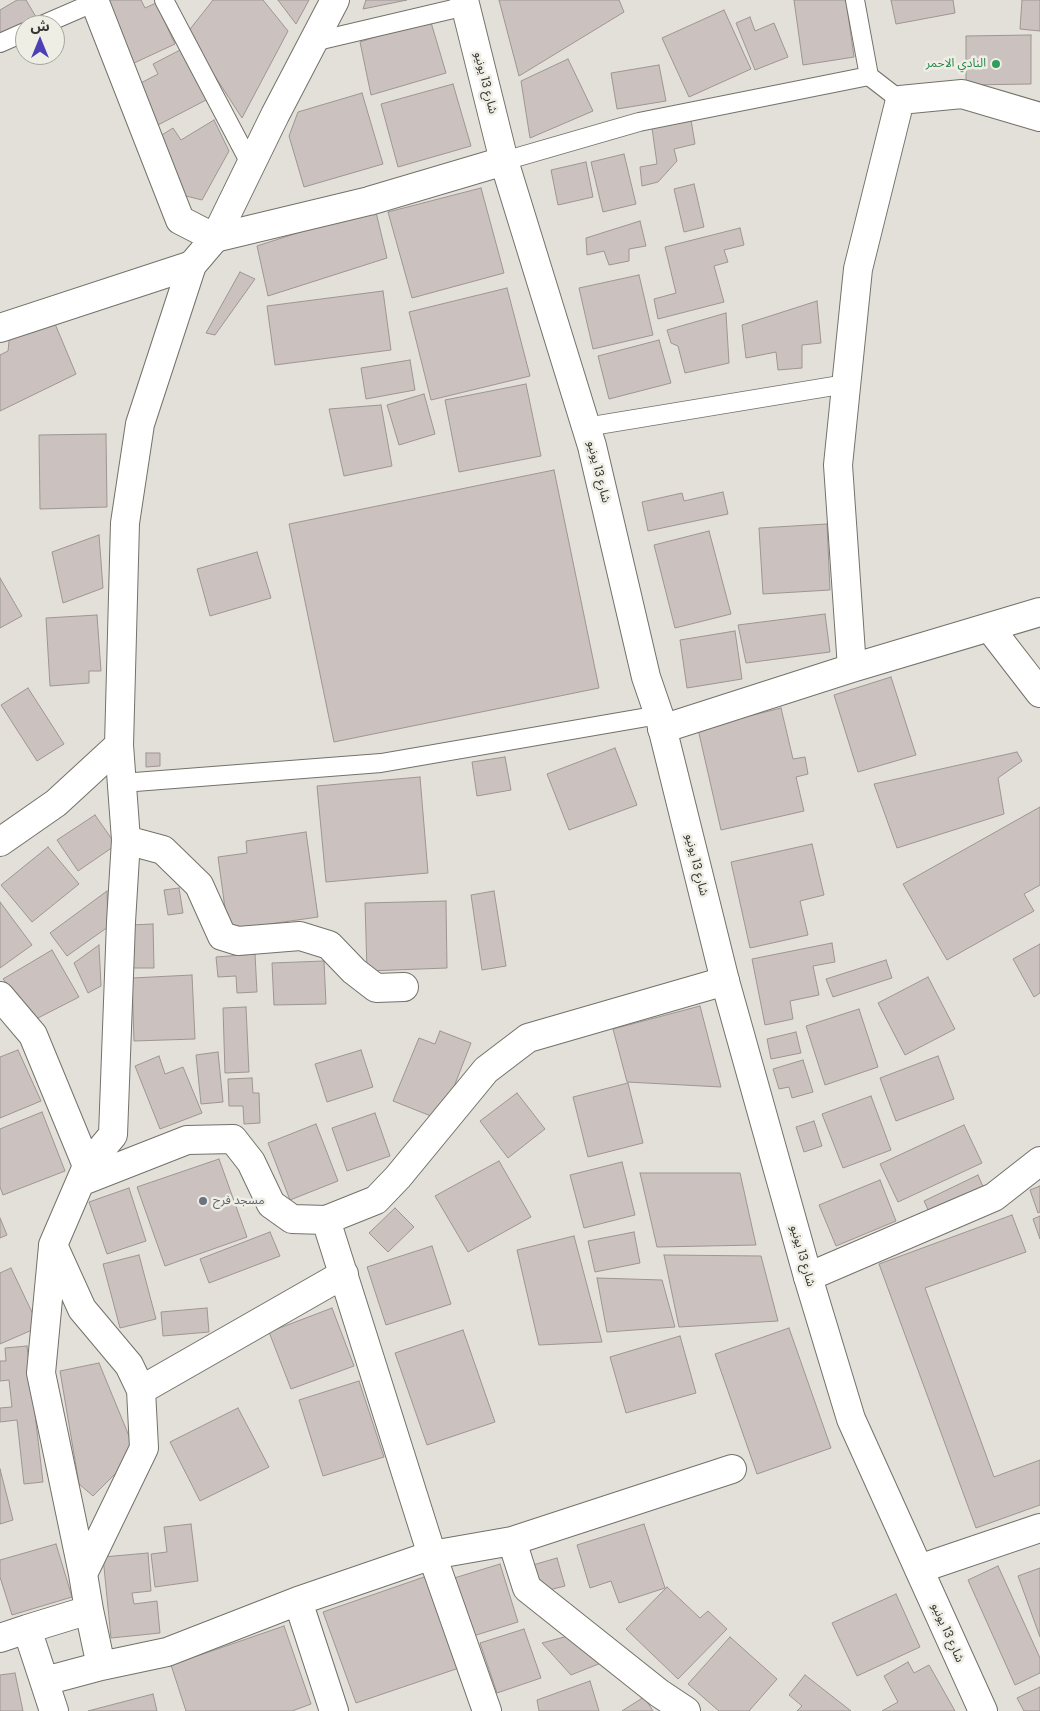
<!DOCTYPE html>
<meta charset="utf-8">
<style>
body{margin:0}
#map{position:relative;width:1040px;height:1711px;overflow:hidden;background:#e2e0d8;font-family:Poppins,"Noto Sans Arabic",sans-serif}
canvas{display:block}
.north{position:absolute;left:15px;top:15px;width:50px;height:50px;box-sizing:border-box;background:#efeee5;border:1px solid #a5a49e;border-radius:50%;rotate:0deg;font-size:14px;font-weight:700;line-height:20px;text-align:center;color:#363633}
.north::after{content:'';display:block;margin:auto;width:18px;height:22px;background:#4d3fb6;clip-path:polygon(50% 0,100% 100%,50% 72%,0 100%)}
</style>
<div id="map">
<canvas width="1040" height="1711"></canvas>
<div class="north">ش</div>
</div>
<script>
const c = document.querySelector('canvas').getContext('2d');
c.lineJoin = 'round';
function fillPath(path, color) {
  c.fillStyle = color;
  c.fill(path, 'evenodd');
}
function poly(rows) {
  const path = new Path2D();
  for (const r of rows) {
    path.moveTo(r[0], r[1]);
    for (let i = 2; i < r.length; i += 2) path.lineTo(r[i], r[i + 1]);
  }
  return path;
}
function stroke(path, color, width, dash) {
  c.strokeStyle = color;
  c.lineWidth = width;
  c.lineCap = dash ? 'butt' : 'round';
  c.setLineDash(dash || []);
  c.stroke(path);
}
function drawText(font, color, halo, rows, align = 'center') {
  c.font = font + ' Poppins,"Noto Sans Arabic",sans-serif';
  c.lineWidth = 5;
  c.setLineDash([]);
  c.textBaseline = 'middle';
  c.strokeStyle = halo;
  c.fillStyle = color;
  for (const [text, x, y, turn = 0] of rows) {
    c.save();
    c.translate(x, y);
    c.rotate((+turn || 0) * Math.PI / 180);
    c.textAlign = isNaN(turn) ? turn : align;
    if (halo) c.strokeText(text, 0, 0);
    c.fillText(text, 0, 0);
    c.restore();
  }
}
const building = poly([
 [17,0,26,0,36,17,0,37,0,10,17,0],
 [102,0,141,0,145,8,156,3,175,44,132,64,102,0],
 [213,0,263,0,288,31,242,118,187,33,213,0],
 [278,0,309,0,296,24,278,0],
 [366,0,407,0,363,9,366,0],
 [499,0,619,0,624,12,519,76,499,0],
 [794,0,846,0,854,57,803,65,794,0],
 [891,0,953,0,955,13,896,24,891,0],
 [1022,0,1040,0,1040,31,1020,29,1022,0],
 [724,10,751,69,689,97,662,38,724,10],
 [750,17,755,31,774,23,788,57,755,70,736,23,750,17],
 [430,19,446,73,371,95,360,42,430,19],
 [1031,35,1031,84,966,85,966,36,1031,35],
 [182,49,208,99,158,125,137,85,158,74,153,64,182,49],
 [568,59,593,111,530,138,521,81,568,59],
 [659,65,666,101,617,109,611,73,659,65],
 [453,84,471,146,398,167,381,104,453,84],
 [362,93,383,164,304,187,289,136,298,112,362,93],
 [214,120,229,151,202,200,178,194,157,138,173,128,181,140,214,120],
 [691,120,695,144,674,149,677,161,658,182,642,186,640,167,657,164,652,128,691,120],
 [624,154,636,204,603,212,591,162,624,154],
 [586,162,593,197,558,205,551,170,586,162],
 [694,184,704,227,684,232,674,189,694,184],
 [481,188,504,273,412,298,388,212,481,188],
 [375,208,387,258,268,296,257,246,375,208],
 [640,221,646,246,629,249,629,261,609,265,604,251,587,255,586,238,640,221],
 [740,228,744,245,724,250,728,262,714,266,724,302,658,319,654,299,676,293,665,247,740,228],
 [240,272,255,279,215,335,206,333,240,272],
 [639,275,653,335,593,349,579,288,639,275],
 [507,288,530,376,431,400,409,312,507,288],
 [383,291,391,350,275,365,267,306,383,291],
 [817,301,821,343,802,345,802,368,778,370,776,352,746,358,742,325,817,301],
 [726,313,729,363,685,373,678,346,671,343,667,330,726,313],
 [53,319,76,374,0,411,0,355,8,351,10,332,53,319],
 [659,340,671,383,609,399,598,356,659,340],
 [410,360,415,390,366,399,361,368,410,360],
 [526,384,541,456,459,472,445,400,526,384],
 [424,394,435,434,399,445,387,405,424,394],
 [381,405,392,466,344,476,329,409,381,405],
 [106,434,107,507,40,509,39,435,106,434],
 [554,470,599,688,334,742,289,524,554,470],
 [723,492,728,514,648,531,642,502,682,493,684,501,723,492],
 [827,524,830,590,763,594,759,528,827,524],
 [709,531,731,614,675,628,654,545,709,531],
 [99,535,103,588,63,603,52,552,99,535],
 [257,552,271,598,210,616,197,569,257,552],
 [0,578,22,616,0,628,0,578],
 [825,614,830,652,746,663,738,625,825,614],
 [97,615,101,671,89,671,89,683,50,686,46,618,97,615],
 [735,631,742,679,687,688,680,640,735,631],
 [891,677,916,755,858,772,834,695,891,677],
 [28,688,64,744,37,761,1,705,28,688],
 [781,708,793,759,805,757,808,774,796,777,804,811,721,830,698,729,781,708],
 [615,748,637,805,569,830,547,774,615,748],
 [1017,752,1022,761,998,778,1004,814,897,848,874,784,1017,752],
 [146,753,160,753,160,766,146,767,146,753],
 [505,757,511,790,477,796,472,762,505,757],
 [420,777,428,873,326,882,317,786,420,777],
 [1040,807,1040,885,1024,894,1034,911,947,960,903,884,1040,807],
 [95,815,116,845,78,871,57,840,95,815],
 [306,832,318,917,228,930,218,857,247,853,246,841,306,832],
 [812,844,824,895,800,901,808,935,750,948,731,862,812,844],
 [48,847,79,884,32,922,1,885,48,847],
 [179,888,183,913,168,915,164,890,179,888],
 [107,891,108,927,67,956,50,933,107,891],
 [494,891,506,966,482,970,471,895,494,891],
 [446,901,447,968,367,971,365,903,446,901],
 [0,902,32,945,0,968,0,902],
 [153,924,154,968,132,968,131,925,153,924],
 [832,943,835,962,813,966,819,995,790,1001,793,1019,765,1025,752,959,832,943],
 [1040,944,1040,993,1034,997,1013,959,1040,944],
 [99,945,101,986,88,993,74,963,99,945],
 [52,950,79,997,36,1019,3,979,52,950],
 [255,954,257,992,237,993,236,976,218,977,216,957,255,954],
 [886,960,892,978,833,997,826,979,886,960],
 [324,961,326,1004,274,1005,272,963,324,961],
 [192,975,195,1039,134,1041,132,978,192,975],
 [928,977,955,1029,905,1055,878,1003,928,977],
 [700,1006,721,1087,627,1082,613,1029,700,1006],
 [246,1007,249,1072,225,1073,223,1008,246,1007],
 [859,1009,878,1067,825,1085,806,1026,859,1009],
 [440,1031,471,1043,441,1120,393,1101,419,1038,435,1044,440,1031],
 [796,1032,801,1053,771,1059,767,1039,796,1032],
 [18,1050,41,1101,0,1118,0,1057,18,1050],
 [361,1050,373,1087,327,1102,315,1064,361,1050],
 [218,1052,223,1102,201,1104,196,1055,218,1052],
 [159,1056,165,1074,183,1067,202,1113,160,1129,135,1066,159,1056],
 [938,1056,954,1099,896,1121,880,1078,938,1056],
 [803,1060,813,1092,792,1098,789,1087,779,1089,773,1069,803,1060],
 [252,1078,253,1093,259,1093,260,1123,244,1124,243,1106,229,1106,228,1079,252,1078],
 [628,1083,643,1143,588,1157,573,1097,628,1083],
 [517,1093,545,1129,508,1158,480,1121,517,1093],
 [871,1096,891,1150,843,1168,822,1114,871,1096],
 [42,1112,65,1171,3,1195,0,1187,0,1129,42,1112],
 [375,1113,390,1156,347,1171,332,1128,375,1113],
 [814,1121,822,1146,804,1152,796,1127,814,1121],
 [316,1124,338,1181,290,1200,268,1143,316,1124],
 [964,1125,982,1163,898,1202,880,1164,964,1125],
 [219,1159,247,1237,165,1266,137,1187,219,1159],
 [499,1161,531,1217,468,1252,435,1196,499,1161],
 [622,1162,635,1215,584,1228,570,1175,622,1162],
 [640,1173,740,1173,756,1245,657,1247,640,1173],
 [978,1175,984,1189,931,1216,924,1201,978,1175],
 [880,1180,896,1221,836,1246,819,1205,880,1180],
 [1040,1186,1040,1212,1038,1213,1030,1190,1040,1186],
 [129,1188,146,1241,107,1254,89,1202,129,1188],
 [395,1208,414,1227,388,1252,369,1233,395,1208],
 [1012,1215,1026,1252,925,1288,994,1477,1040,1460,1040,1505,976,1528,879,1264,1012,1215],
 [1040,1216,1040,1239,1033,1219,1040,1216],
 [0,1218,7,1235,0,1238,0,1218],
 [270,1232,280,1256,209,1283,200,1259,270,1232],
 [634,1232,640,1263,595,1272,588,1241,634,1232],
 [574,1236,602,1342,539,1345,517,1250,574,1236],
 [432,1246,451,1304,386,1325,367,1267,432,1246],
 [139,1255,156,1319,120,1328,103,1264,139,1255],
 [664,1255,761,1256,778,1321,679,1327,664,1255],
 [11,1268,39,1327,0,1344,0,1273,11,1268],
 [597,1278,662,1280,675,1327,607,1332,597,1278],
 [207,1308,209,1332,163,1336,161,1312,207,1308],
 [332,1308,354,1366,291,1389,269,1332,332,1308],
 [789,1328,831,1448,757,1474,715,1354,789,1328],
 [463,1330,495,1422,427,1445,395,1353,463,1330],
 [680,1336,696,1393,626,1413,610,1357,680,1336],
 [27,1346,43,1482,24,1484,17,1420,0,1422,0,1408,12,1407,9,1380,0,1381,0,1361,6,1361,5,1348,27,1346],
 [99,1363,136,1453,93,1496,79,1484,60,1371,99,1363],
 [359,1381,384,1457,323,1476,299,1400,359,1381],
 [238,1408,269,1467,200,1501,170,1442,238,1408],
 [0,1469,13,1520,0,1524,0,1469],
 [191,1524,198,1581,155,1587,151,1554,167,1552,164,1527,191,1524],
 [644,1524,665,1588,619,1603,611,1581,590,1588,577,1545,644,1524],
 [56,1544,72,1597,12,1615,0,1577,0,1560,56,1544],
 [148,1553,151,1591,132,1593,134,1604,157,1601,160,1633,111,1638,103,1557,148,1553],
 [557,1558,565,1586,541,1592,533,1565,557,1558],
 [500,1564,518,1622,470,1637,451,1579,500,1564],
 [998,1566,1040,1658,1040,1673,1015,1685,968,1580,998,1566],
 [1040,1568,1040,1637,1018,1576,1040,1568],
 [427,1576,459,1668,356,1703,323,1612,427,1576],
 [667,1587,700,1618,708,1611,727,1629,678,1679,626,1629,667,1587],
 [896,1594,920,1647,857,1676,832,1623,896,1594],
 [284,1626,311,1704,292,1711,186,1711,171,1665,284,1626],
 [524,1629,541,1678,497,1693,480,1643,524,1629],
 [568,1636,601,1663,571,1675,542,1643,568,1636],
 [730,1637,777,1679,749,1711,719,1711,688,1684,730,1637],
 [908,1662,914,1673,929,1665,955,1711,882,1711,898,1702,884,1676,908,1662],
 [15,1673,23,1711,0,1711,0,1675,15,1673],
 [805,1675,851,1711,797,1711,802,1706,789,1695,805,1675],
 [590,1681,599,1711,539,1711,537,1700,590,1681],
 [1040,1687,1040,1711,1024,1711,1017,1698,1040,1687],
 [153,1694,157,1711,88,1711,153,1694],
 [644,1697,653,1711,622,1711,644,1697]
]);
const service = poly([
 [164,0,251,165],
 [855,0,869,76,900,100],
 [42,25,95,2],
 [313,42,466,6],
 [0,43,25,32],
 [504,161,639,122,869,76],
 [586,427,846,384],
 [122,783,381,763,659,715]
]);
const minor = poly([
 [94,0,180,220,215,238,369,201,504,161],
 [0,328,192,265],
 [989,627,1040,693],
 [852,668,838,465,858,269,900,100,962,94,1040,117],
 [662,729,852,668,1040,612],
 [126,840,163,850,199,885,222,936,238,941,300,936,329,945,354,971,376,988,404,987],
 [0,996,33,1035,87,1166],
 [80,1182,187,1140,233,1139,251,1162,271,1204,292,1219,326,1220,376,1200,398,1177,486,1070,528,1038,725,981],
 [326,1220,432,1555,512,1541,527,1588,659,1693,686,1711],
 [53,1246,41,1373,83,1574],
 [808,1277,994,1197,1040,1161],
 [141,1390,344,1274],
 [512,1541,732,1469],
 [919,1569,1040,1528],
 [298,1601,432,1555,487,1711],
 [89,1610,101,1666],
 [0,1638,27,1629],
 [45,1681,101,1666,167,1652,298,1601,334,1711],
 [54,1711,27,1629,89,1610,83,1574,144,1448,141,1390,129,1365,82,1309,53,1245,87,1166,113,1135,121,922,126,840,119,745]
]);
const tertiary = poly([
 [464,0,504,161,592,446,646,677,659,715,725,981,808,1277,851,1419,983,1711],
 [0,842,56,803,119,745,125,523,140,424,192,265,215,238,275,115,335,0]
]);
const markers = [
 [996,64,5,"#2e9e5b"],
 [203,1201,5,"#6b7280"]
];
const leisureNames = [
 ["النادي الاحمر",986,64]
];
const streetNames = [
 ["شارع 13 يونيو",485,83,76],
 ["شارع 13 يونيو",598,472,76],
 ["شارع 13 يونيو",696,865,76],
 ["شارع 13 يونيو",802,1256,74],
 ["شارع 13 يونيو",947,1633,66]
];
const worshipNames = [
 ["مسجد فرح",213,1201]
];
fillPath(building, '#cbc2bf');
stroke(building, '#9e9592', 1);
stroke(service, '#73726a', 20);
stroke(minor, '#73726a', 30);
stroke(tertiary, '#73726a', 30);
stroke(service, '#fff', 18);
stroke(minor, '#fff', 28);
stroke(tertiary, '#fff', 28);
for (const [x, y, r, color] of markers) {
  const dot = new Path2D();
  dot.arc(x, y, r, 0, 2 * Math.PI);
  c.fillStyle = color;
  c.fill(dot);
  stroke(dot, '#efeee5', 2);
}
drawText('12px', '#27864d', '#efeee5', leisureNames, 'right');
drawText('12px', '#363633', '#efeee5', streetNames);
drawText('12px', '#5b616d', '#efeee5', worshipNames, 'left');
</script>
